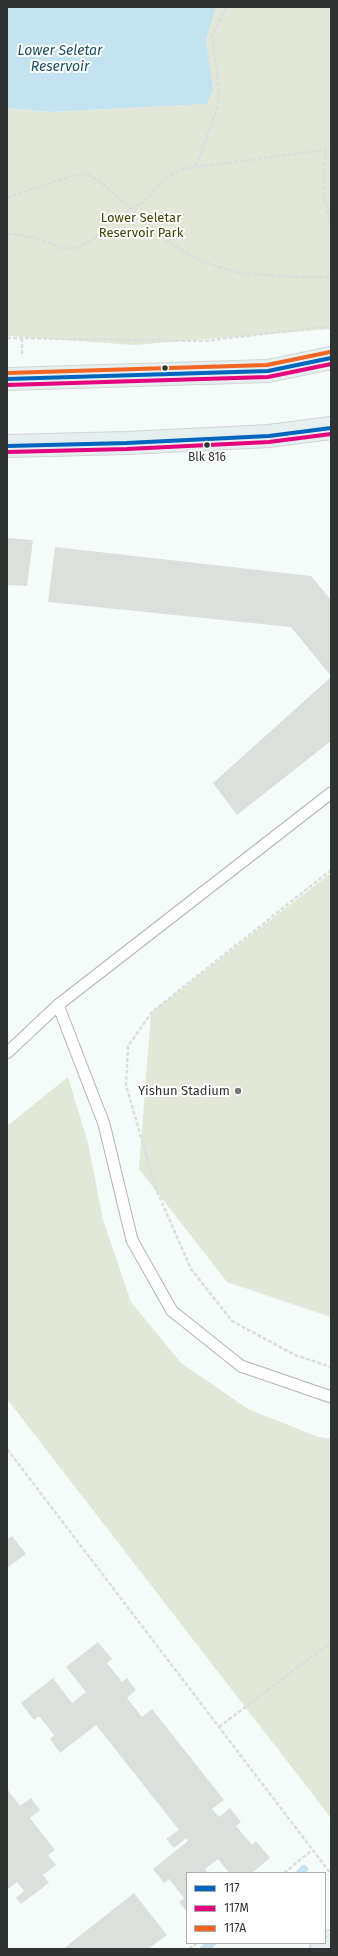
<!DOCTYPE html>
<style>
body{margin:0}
#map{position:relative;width:338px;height:1956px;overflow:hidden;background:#f5fbf8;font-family:"Fira Sans",sans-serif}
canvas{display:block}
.frame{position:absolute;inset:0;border:8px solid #2f3331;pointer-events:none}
.legend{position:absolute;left:186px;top:1872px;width:140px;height:72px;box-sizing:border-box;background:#fff;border:1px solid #acadad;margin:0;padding:5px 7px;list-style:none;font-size:12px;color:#2f3331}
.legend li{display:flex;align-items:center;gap:8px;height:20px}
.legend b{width:20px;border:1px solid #acadad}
</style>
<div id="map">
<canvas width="338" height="1956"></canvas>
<div class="frame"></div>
<ul class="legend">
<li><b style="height:5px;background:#0065bd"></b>117</li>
<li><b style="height:5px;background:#e5007d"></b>117M</li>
<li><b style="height:5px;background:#f26522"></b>117A</li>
</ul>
</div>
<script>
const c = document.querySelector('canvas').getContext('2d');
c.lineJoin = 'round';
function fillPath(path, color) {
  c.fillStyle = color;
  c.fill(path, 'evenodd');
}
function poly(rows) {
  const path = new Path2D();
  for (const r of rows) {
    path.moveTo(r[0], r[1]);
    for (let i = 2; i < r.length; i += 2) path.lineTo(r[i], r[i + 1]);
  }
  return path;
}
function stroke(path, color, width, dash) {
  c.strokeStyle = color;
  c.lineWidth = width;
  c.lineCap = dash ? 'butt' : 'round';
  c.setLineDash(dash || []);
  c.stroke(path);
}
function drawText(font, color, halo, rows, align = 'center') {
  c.font = font + ' "Fira Sans",sans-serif';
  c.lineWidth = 4;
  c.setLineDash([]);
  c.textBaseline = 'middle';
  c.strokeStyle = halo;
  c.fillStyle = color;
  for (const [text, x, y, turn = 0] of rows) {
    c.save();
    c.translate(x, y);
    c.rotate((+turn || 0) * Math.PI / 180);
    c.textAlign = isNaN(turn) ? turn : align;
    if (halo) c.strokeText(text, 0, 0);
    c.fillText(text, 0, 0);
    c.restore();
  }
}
const green = poly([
 [216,7,331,7,331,329,134,345,7,336,7,108,49,112,206,104,212,89,206,40],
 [331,873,331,1317,227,1282,139,1169,151,1013],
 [68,1077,88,1143,103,1220,131,1302,181,1363,248,1409,316,1436,331,1439,331,1818,7,1399,7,1126]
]);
const water = poly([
 [7,7,216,7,206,40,213,89,207,104,49,112,7,108]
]);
const stream = poly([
 [300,1873,304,1869],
 [204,1949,212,1943]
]);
const building = poly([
 [7,538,33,540,27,586,7,585],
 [55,547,311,576,331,600,331,676,291,627,48,602],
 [331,677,331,741,237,815,213,783],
 [12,1536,26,1554,7,1568,7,1540],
 [98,1642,112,1659,107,1663,122,1682,127,1678,136,1690,127,1698,142,1717,152,1709,224,1800,212,1809,219,1817,230,1808,241,1822,236,1826,252,1845,256,1841,270,1858,252,1873,229,1873,218,1859,205,1869,208,1873,187,1873,187,1912,179,1902,184,1898,169,1879,164,1883,153,1869,188,1841,186,1838,174,1848,166,1839,179,1830,96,1725,60,1753,50,1739,54,1735,39,1716,34,1720,21,1703,53,1678,72,1703,86,1692,66,1667],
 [7,1789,20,1806,31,1798,40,1810,30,1818,55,1850,48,1855,56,1865,43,1875,49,1883,21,1904,16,1898,24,1891,17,1882,8,1889,7,1887],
 [134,1893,167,1935,148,1949,63,1949]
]);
const path = poly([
 [325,150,324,195,331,226],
 [196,166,217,110,219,90,212,36,226,7],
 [7,198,74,175,86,174,98,180,171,244,203,262,239,273,296,277,331,277],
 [7,234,16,234,46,241,63,249,80,247,95,238,110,223,142,203,169,175,182,169,331,149],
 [7,338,204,341,331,326],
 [22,354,22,339],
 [331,870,152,1012,128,1046,126,1085,156,1189,191,1269,232,1321,295,1355,331,1367],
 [7,1449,331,1874],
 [219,1727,331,1642],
 [284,1873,312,1850],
 [189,1949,197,1943]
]);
const service = poly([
 [58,1005,104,1124,132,1240,172,1311,241,1366,331,1397],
 [7,1053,58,1005,331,793]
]);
const primary = poly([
 [7,379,268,371,331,358],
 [7,446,127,443,269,436,331,428],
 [321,1949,331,1941]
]);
const bus1 = poly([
 [7,379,268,371,331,358],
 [7,446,127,443,269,436,331,428]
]);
const bus2 = poly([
 [7,385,268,377,331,364],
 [7,452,127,449,269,442,331,434]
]);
const bus3 = poly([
 [7,373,267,365,330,352]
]);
const markers = [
 [165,368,3.5,"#2f3331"],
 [207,445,3.5,"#2f3331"],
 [238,1091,4,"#747977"]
];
const busNames = [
 ["Blk 816",207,458]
];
const parkNames = [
 ["Lower Seletar",141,218],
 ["Reservoir Park",141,233]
];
const poiNames = [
 ["Yishun Stadium",230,1091]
];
const waterNames = [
 ["Lower Seletar",60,51],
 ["Reservoir",60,67]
];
fillPath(green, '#e2e7d8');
fillPath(water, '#c4e3f0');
stroke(stream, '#c4e3f0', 8);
fillPath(building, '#dce0dd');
stroke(service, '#b2b6b4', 13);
stroke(primary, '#d1d5d3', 24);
stroke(path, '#dcdede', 2.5, [4, 2]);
stroke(service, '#fefefe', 11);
stroke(primary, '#e6efef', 22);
stroke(bus1, '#0065bd', 4);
stroke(bus2, '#e5007d', 4);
stroke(bus3, '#f26522', 4);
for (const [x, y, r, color] of markers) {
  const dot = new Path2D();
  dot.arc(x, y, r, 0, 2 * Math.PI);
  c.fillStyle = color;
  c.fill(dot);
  stroke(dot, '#fff', 1.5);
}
drawText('12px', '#2f3331', '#fff', busNames);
drawText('13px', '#424504', '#fff', parkNames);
drawText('13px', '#2f3331', '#fff', poiNames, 'right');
drawText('italic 14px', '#195064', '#fff', waterNames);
</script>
